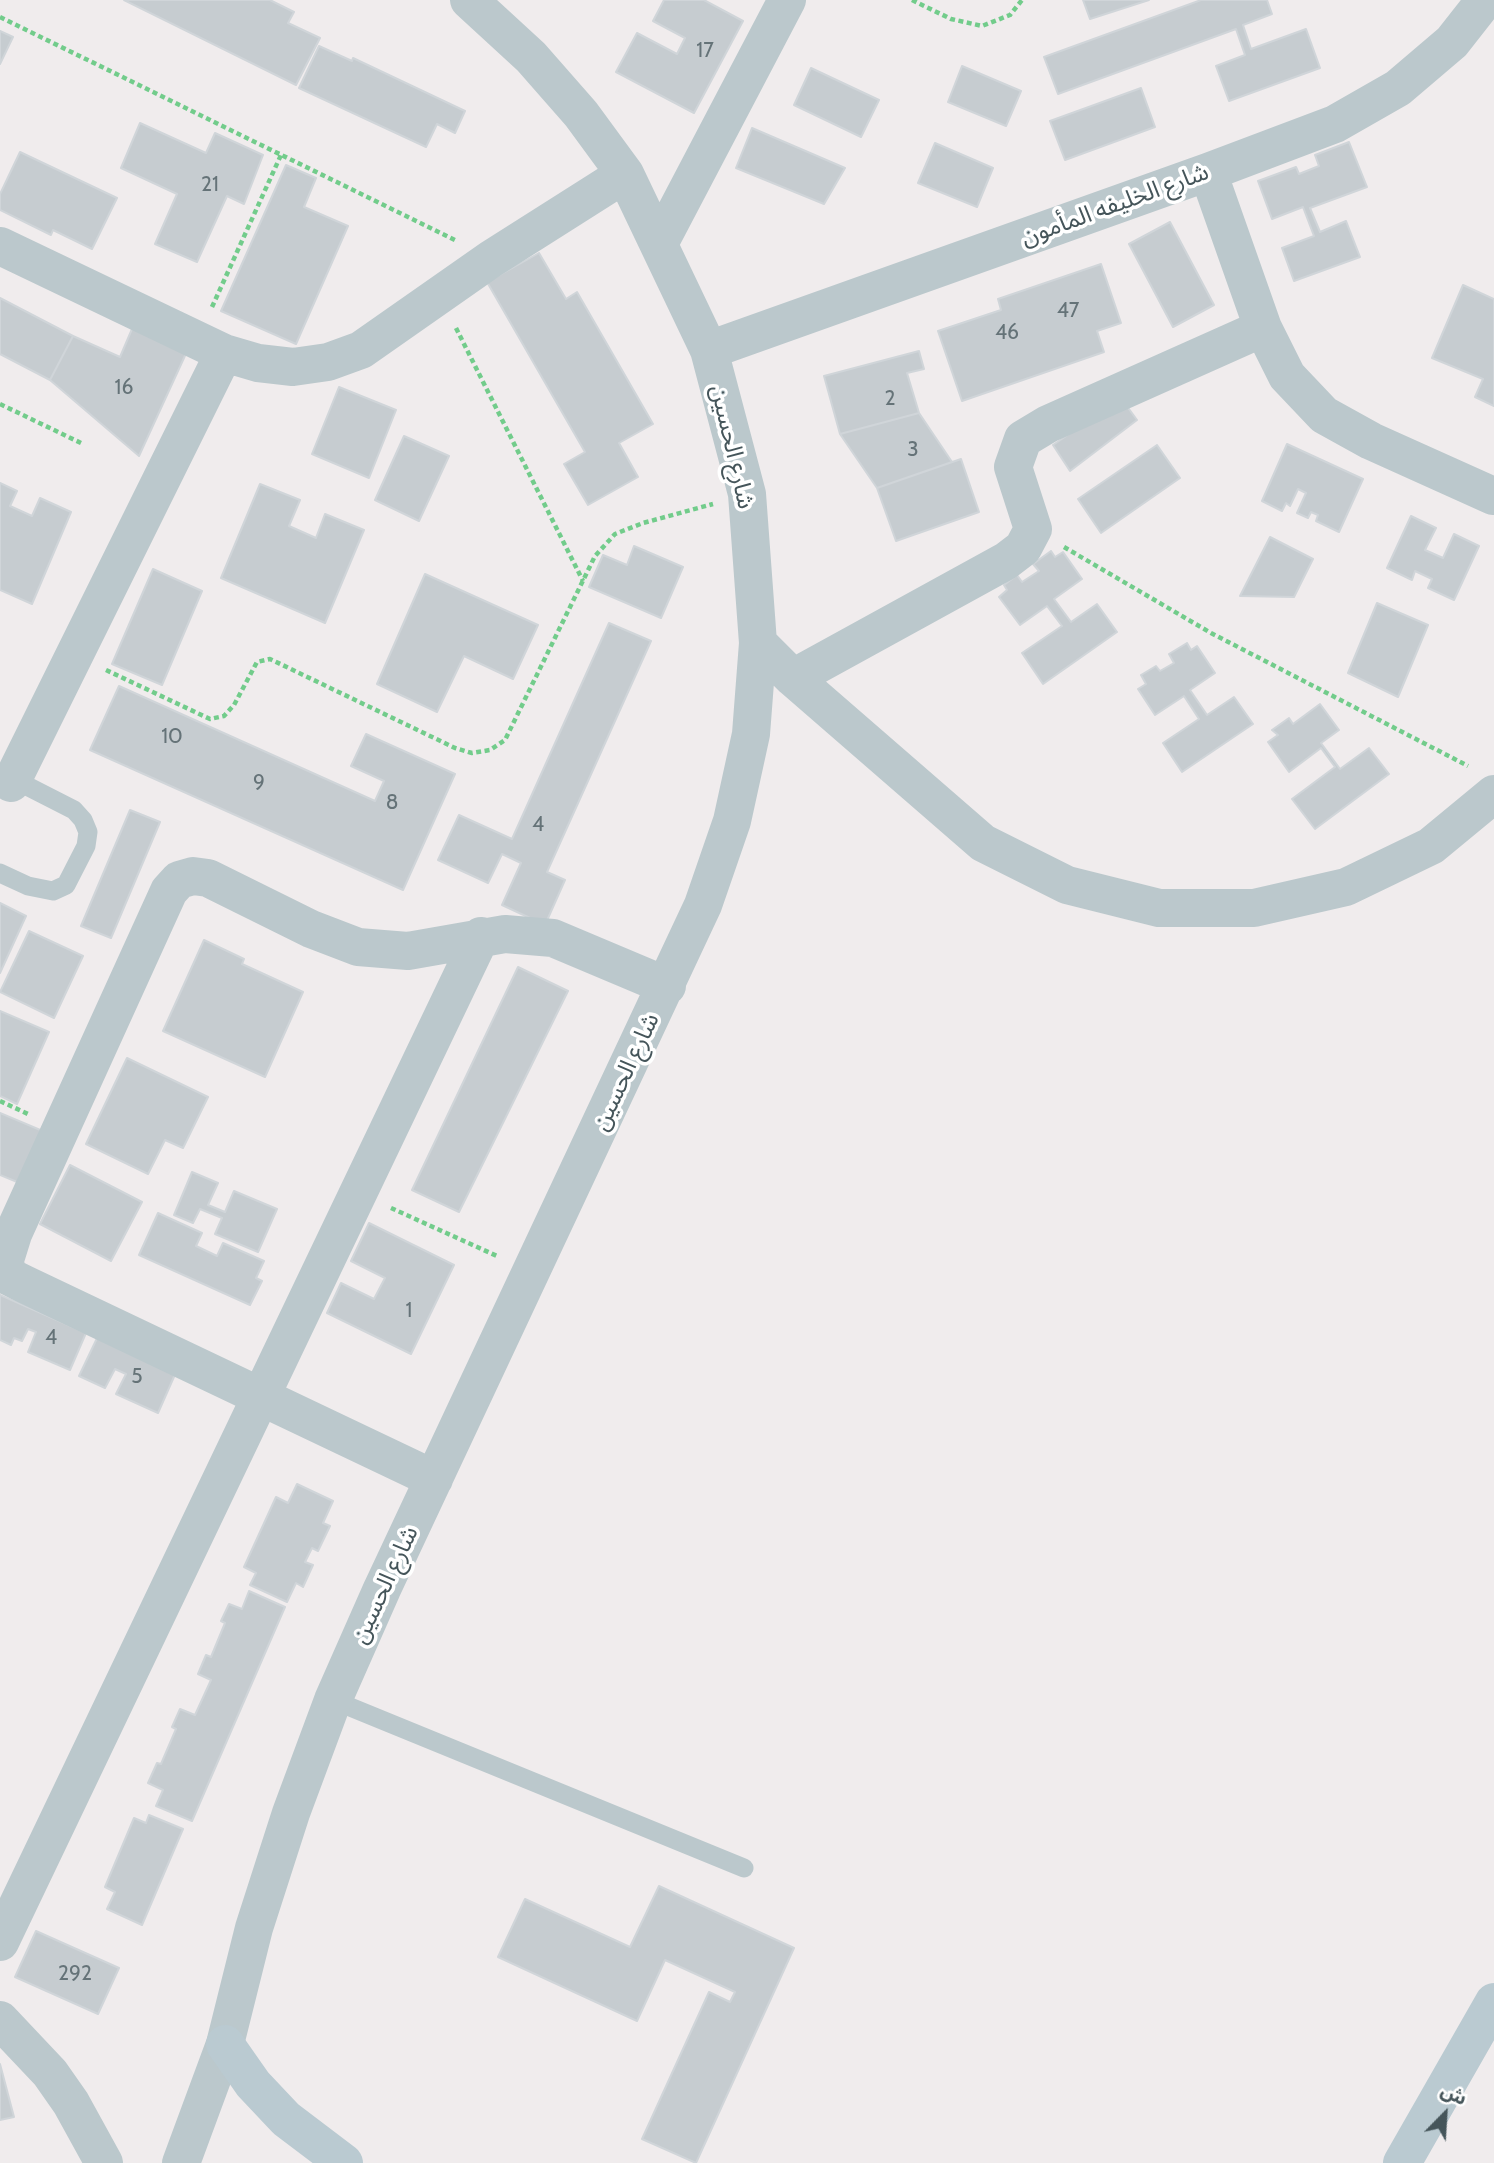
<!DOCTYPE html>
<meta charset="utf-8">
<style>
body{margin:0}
#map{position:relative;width:1494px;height:2163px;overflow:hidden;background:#f0eced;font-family:Cabin,"Noto Sans Arabic",sans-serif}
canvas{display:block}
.north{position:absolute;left:1410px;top:2079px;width:70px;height:70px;-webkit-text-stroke:5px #fff;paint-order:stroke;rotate:24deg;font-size:19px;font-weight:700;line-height:28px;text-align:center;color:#45555a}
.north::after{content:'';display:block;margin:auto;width:24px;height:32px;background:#45555a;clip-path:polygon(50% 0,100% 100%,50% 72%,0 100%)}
</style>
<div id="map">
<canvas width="1494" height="2163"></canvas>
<div class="north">ش</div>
</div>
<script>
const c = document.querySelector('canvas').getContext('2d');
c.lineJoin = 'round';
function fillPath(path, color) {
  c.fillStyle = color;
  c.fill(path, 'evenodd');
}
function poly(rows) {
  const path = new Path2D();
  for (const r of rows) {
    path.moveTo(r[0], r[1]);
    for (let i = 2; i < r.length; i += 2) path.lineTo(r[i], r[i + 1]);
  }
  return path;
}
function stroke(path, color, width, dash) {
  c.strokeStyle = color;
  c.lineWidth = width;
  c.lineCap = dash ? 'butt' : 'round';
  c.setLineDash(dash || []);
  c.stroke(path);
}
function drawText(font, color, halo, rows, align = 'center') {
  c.font = font + ' Cabin,"Noto Sans Arabic",sans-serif';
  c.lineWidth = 7;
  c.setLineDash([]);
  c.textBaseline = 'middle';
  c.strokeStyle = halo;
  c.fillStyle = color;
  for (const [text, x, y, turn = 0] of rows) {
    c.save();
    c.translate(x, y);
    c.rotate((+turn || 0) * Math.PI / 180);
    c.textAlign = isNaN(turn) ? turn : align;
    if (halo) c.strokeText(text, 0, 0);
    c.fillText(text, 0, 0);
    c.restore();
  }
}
const building = poly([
 [124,0,270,0,294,12,288,23,320,38,296,85,124,0],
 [664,0,704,0,743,21,694,113,616,72,637,33,677,54,685,38,653,21,664,0],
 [1083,0,1149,0,1090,19,1083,0],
 [1201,0,1267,0,1272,14,1243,25,1251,49,1306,29,1320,68,1229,101,1216,66,1245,55,1236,29,1058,94,1044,57,1201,0],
 [0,31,13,37,0,64,0,31],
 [319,46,352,61,353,58,465,111,455,133,437,124,426,147,299,88,319,46],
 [962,66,1021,91,1006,126,948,102,962,66],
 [811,68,879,100,861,137,794,105,811,68],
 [1141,88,1155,127,1065,160,1050,121,1141,88],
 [140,123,206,153,215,133,263,155,244,204,227,196,197,262,155,244,177,194,121,168,140,123],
 [752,128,845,168,824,204,736,168,752,128],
 [1349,142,1367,187,1310,208,1320,232,1346,221,1360,257,1294,281,1282,248,1314,236,1303,207,1272,219,1258,181,1296,167,1299,174,1319,166,1315,155,1349,142],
 [935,143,993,168,977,207,918,183,935,143],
 [20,152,117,198,92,249,53,230,51,235,0,210,0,194,20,152],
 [286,165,316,178,304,207,348,226,296,344,221,311,286,165],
 [1170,222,1214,305,1173,327,1129,244,1170,222],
 [539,253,566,299,577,292,653,424,619,443,638,477,588,505,564,464,585,452,487,282,539,253],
 [1101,264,1121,323,1097,331,1104,352,962,401,938,331,1001,310,998,299,1101,264],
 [1463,285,1494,299,1494,406,1475,397,1483,379,1432,358,1463,285],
 [0,298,73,336,50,380,0,354,0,298],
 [135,322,189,347,139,456,50,380,73,336,120,357,135,322],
 [919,351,924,369,907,373,919,413,840,434,824,376,919,351],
 [339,387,396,410,369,478,312,454,339,387],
 [1121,398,1137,420,1070,471,1053,445,1121,398],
 [919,413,952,462,877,488,840,434,919,413],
 [404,436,449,456,419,521,375,500,404,436],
 [1287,444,1363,479,1339,532,1316,521,1318,515,1311,512,1308,518,1297,513,1306,493,1298,489,1290,506,1286,503,1282,511,1262,501,1287,444],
 [1157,445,1180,478,1101,533,1078,499,1157,445],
 [961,459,979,512,896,541,877,488,961,459],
 [0,483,17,491,10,506,32,516,40,498,71,512,32,604,0,590,0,483],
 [260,484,300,500,289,526,316,538,325,514,364,530,325,623,221,578,260,484],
 [1411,516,1436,528,1425,550,1443,558,1454,534,1479,546,1454,600,1428,588,1432,579,1415,571,1412,580,1387,568,1411,516],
 [1270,537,1313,559,1294,597,1240,596,1270,537],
 [634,546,683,567,661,618,589,587,603,555,627,565,634,546],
 [1051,551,1055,557,1063,552,1082,579,1054,599,1071,622,1097,604,1117,632,1043,684,1022,653,1062,626,1047,606,1020,625,999,597,1007,590,1004,585,1017,575,1022,582,1039,571,1033,564,1051,551],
 [153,569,202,591,162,685,112,664,153,569],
 [425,574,538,625,513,679,464,656,437,712,377,684,425,574],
 [1377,603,1428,625,1398,697,1348,673,1377,603],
 [609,623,651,641,547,872,565,880,545,925,502,905,521,863,502,854,488,883,438,860,459,815,512,839,609,623],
 [1187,643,1191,650,1197,646,1215,673,1190,690,1207,715,1234,697,1253,724,1182,772,1163,743,1199,719,1184,696,1155,715,1138,689,1146,684,1141,675,1156,666,1160,671,1174,663,1169,654,1187,643],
 [119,686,375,801,384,781,351,766,366,734,455,774,403,890,90,750,119,686],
 [1320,704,1339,730,1321,743,1340,769,1369,748,1389,774,1315,829,1292,799,1335,767,1321,748,1289,772,1268,742,1278,735,1272,730,1289,718,1293,724,1320,704],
 [130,810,160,822,111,938,81,926,130,810],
 [0,903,26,916,0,973,0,903],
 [29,931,83,956,54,1018,0,992,29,931],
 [204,940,244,959,242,964,303,992,265,1077,163,1031,204,940],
 [518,967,568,991,459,1212,412,1190,518,967],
 [0,1011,49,1032,17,1104,0,1096,0,1011],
 [127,1058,208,1097,183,1148,165,1140,148,1174,86,1144,127,1058],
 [0,1113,45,1132,22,1184,0,1175,0,1113],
 [70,1165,142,1202,111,1261,40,1224,70,1165],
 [192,1172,218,1183,208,1205,225,1212,234,1191,277,1209,258,1252,215,1234,222,1218,200,1209,193,1223,174,1215,192,1172],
 [158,1213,202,1233,196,1246,217,1256,223,1243,264,1261,256,1278,262,1281,250,1305,139,1255,158,1213],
 [369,1223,454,1265,411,1354,327,1313,341,1283,374,1299,385,1278,351,1261,369,1223],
 [0,1295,86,1333,70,1370,28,1352,36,1332,28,1329,22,1341,14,1338,11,1345,0,1340,0,1295],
 [99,1334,177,1370,158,1413,116,1394,126,1374,115,1369,105,1388,79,1376,99,1334],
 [297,1484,333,1501,323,1523,330,1526,318,1551,312,1548,305,1562,313,1565,303,1587,296,1583,287,1602,250,1585,256,1573,244,1567,276,1497,288,1503,297,1484],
 [249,1591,285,1607,192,1821,156,1806,163,1790,148,1783,157,1763,161,1764,176,1729,172,1727,180,1709,195,1715,211,1680,198,1674,206,1655,211,1657,225,1623,221,1621,229,1604,242,1609,249,1591],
 [149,1815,183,1829,142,1925,107,1909,115,1892,105,1887,134,1818,146,1823,149,1815],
 [659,1886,794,1948,696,2163,642,2139,709,1992,730,2002,735,1992,665,1960,637,2021,498,1957,525,1899,630,1947,659,1886],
 [36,1931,119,1968,98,2014,15,1977,36,1931],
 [0,2064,14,2117,0,2120,0,2064]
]);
const path = poly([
 [912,0,951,19,982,26,1010,15,1022,0],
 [0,17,455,240],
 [212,307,281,155],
 [456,328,583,581],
 [0,404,81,443],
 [1064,547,1211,633,1468,766],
 [106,670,210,719,224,716,234,705,257,662,270,659,455,748,472,753,490,750,505,740,595,556,615,534,643,523,713,504],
 [0,1101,28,1114],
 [391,1208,497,1256]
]);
const lane = poly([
 [0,873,28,886,53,891,66,885,86,846,88,832,83,820,74,810,25,785,6,786],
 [333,1700,744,1868]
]);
const street = poly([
 [1208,172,1263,328,1287,376,1324,415,1371,441,1493,496],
 [660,242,787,0],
 [0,246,224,353,258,363,293,367,328,362,361,350,491,259,625,174],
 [709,350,1208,172,1335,124,1398,88,1452,42,1485,0],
 [758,643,793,678,983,843,1067,885,1159,908,1254,908,1346,887,1431,846,1494,794],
 [793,678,1006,561,1023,548,1033,529,1013,467,1023,439,1048,424,1263,328],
 [11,783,224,353],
 [434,1479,24,1284,10,1277,4,1263,13,1234,169,891,179,880,193,876,208,878,311,929,358,947,408,951,505,934,553,938,667,986],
 [0,1942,481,936],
 [0,2020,50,2073,71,2103,104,2163],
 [181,2163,225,2044,254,1928,291,1813,333,1700,382,1589,703,905,732,821,751,734,758,643,747,494,709,350,625,174,581,114,531,57,469,0]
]);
const secondary = poly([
 [225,2044,253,2084,286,2119,344,2163],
 [1402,2163,1494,2002]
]);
const numberNames = [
 ["17",705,51],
 ["21",210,185],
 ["47",1068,311],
 ["46",1007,333],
 ["16",124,388],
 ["2",890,399],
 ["3",913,450],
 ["10",172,737],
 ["9",259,783],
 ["8",392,803],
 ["4",538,825],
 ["1",409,1311],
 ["4",51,1338],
 ["5",137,1377],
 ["292",75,1974]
];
const streetNames = [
 ["شارع الخليفه المأمون",1115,205,-20],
 ["شارع الحسين",732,447,77],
 ["شارع الحسين",626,1072,-65],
 ["شارع الحسين",385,1585,-65]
];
fillPath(building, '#c6ccd0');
stroke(building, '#d0d5d9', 2);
stroke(path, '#72cc8b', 4.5, [5, 3.5]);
stroke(lane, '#bbc8cc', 19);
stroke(street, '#bbc8cc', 38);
stroke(secondary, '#bacad1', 38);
drawText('21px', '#657378', null, numberNames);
drawText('24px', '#45555a', '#fff', streetNames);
</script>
